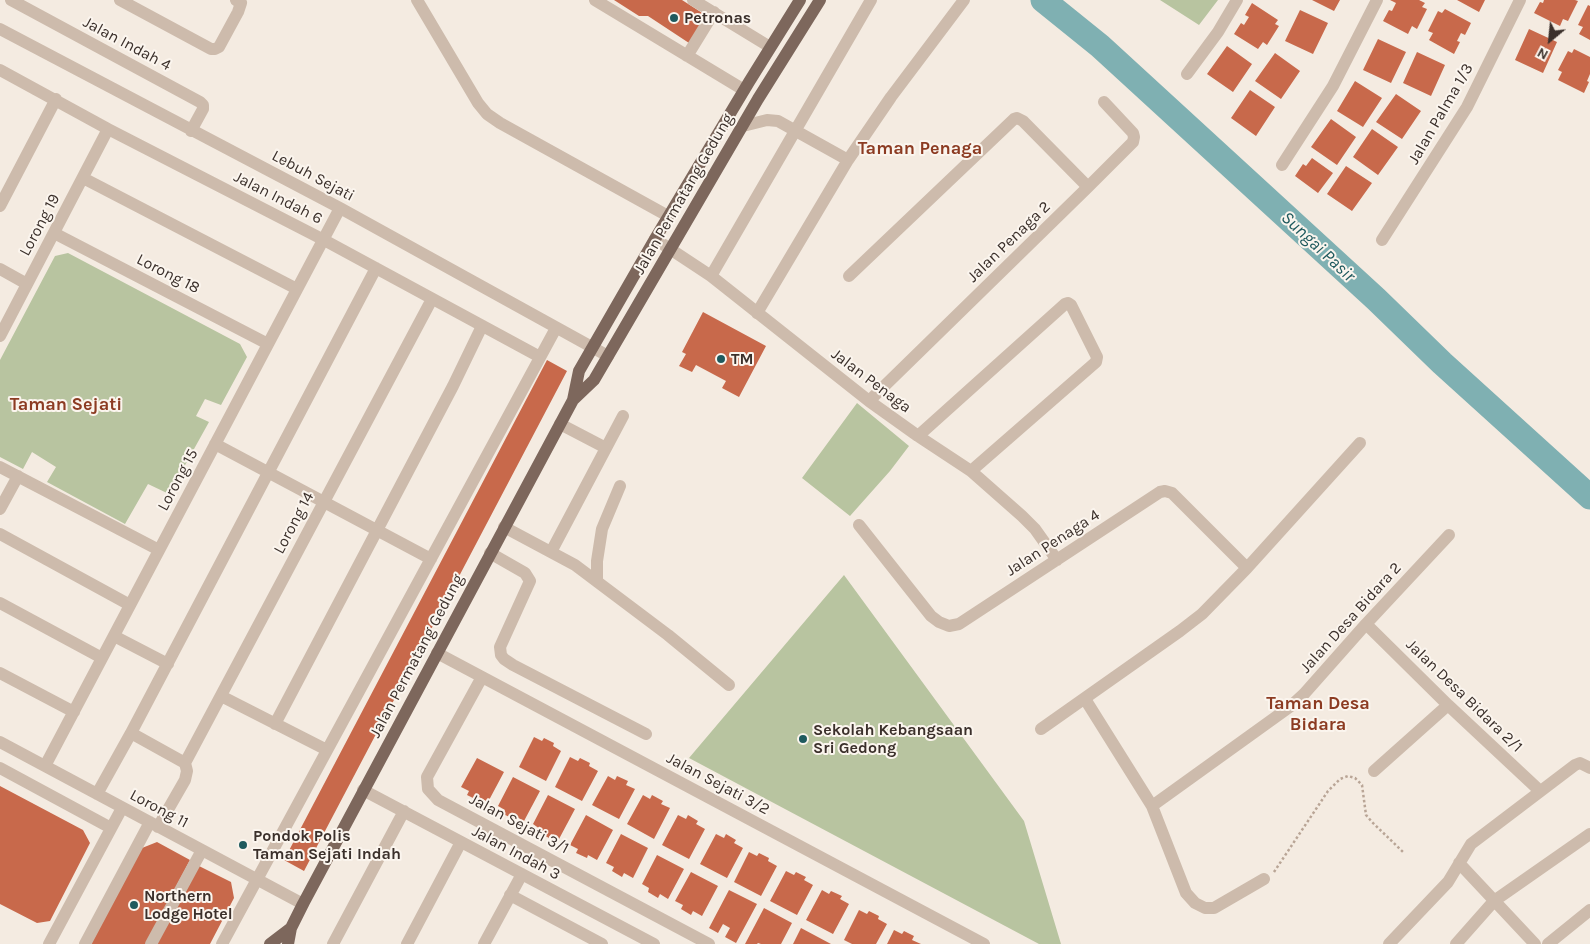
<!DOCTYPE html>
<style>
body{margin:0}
#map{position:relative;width:1590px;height:944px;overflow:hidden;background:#f4ebe1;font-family:Karla,sans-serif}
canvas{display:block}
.north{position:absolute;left:1525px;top:15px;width:50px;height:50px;-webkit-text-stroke:4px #fbf5ee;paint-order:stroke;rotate:208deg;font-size:14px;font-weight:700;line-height:20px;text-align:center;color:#3b302b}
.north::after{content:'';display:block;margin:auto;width:18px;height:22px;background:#3b302b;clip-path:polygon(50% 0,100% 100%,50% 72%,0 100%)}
</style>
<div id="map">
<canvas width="1590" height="944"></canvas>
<div class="north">N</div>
</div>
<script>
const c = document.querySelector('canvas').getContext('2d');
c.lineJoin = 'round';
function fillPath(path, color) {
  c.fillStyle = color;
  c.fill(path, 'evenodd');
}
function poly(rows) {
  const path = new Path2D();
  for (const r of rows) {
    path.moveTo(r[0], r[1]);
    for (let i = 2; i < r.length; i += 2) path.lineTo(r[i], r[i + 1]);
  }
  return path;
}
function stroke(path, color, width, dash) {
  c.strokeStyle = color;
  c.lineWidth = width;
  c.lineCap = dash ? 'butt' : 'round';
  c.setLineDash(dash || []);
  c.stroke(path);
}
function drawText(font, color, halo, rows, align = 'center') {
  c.font = font + ' Karla,sans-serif';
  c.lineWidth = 4;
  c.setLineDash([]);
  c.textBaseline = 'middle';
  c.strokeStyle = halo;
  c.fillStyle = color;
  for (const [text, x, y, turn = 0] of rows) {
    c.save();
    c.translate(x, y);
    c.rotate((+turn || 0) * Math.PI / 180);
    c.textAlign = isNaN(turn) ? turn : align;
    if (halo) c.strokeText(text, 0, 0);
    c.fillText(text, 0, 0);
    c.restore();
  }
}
const green = poly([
 [1160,0,1218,0,1199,25],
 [68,253,240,344,247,357,221,405,205,399,196,416,209,422,169,494,148,484,125,524,47,482,56,467,32,452,23,469,0,457,0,360,55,256],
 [857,403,909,446,890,471,850,516,802,478],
 [844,575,1024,821,1061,944,1039,944,689,758]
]);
const river = poly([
 [1043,0,1100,46,1376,299,1442,363,1590,497]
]);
const building = poly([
 [614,0,682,0,707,16,689,43,648,16,639,16],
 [1312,0,1340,0,1334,11],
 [1390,0,1419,0,1425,3,1422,7,1427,9,1417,29,1412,26,1408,34,1383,21,1389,10,1392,11,1396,3],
 [1457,0,1485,0,1479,12],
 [1544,0,1575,0,1578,1,1568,21,1563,19,1560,26,1534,13,1540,2,1543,3],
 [1252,3,1278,20,1275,24,1279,26,1267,45,1263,42,1258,49,1234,34,1241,23,1244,25,1249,17,1245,15],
 [1588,5,1590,6,1590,40,1579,34,1583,27,1578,25],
 [1445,9,1471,23,1465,35,1461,33,1457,41,1460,42,1454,54,1429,40,1433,33,1428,31,1438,11,1442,13],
 [1300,10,1328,23,1313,54,1285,41],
 [1529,29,1557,42,1543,73,1515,60],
 [1378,39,1406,52,1391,83,1363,70],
 [1227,46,1252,64,1233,92,1207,74],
 [1574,49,1590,57,1590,74,1587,81,1589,82,1584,93,1558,80,1562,72,1558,70,1568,51,1572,53],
 [1417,52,1445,65,1431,96,1403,83],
 [1275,53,1300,71,1281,99,1255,81],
 [1355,81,1382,98,1363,127,1337,111],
 [1250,90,1275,107,1256,136,1231,118],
 [1396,94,1421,111,1402,139,1376,122],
 [1331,119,1356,137,1337,165,1311,147],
 [1372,129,1398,147,1378,175,1353,157],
 [1312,158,1333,173,1318,193,1295,176,1303,164,1306,166],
 [1346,166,1372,183,1352,211,1327,194],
 [703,312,766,346,739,397,722,388,726,381,696,365,692,372,679,366,686,354,682,352],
 [547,360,567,371,304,871,284,860],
 [534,737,542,741,544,738,554,743,553,746,561,751,546,781,519,767],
 [570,757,578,761,580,758,590,763,589,766,598,771,582,801,555,787],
 [477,758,504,772,488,802,479,797,477,800,467,795,469,791,461,787],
 [608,776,615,780,617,776,628,781,626,785,635,789,619,819,592,805],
 [513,777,540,791,524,821,515,816,514,819,503,814,505,810,498,806],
 [0,786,83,830,90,843,50,921,37,923,0,904],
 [548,795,575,809,559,839,551,834,549,838,538,832,540,829,533,824],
 [643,795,650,799,652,795,663,801,661,804,670,808,654,839,627,824],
 [586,815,613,830,597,860,588,855,587,858,576,853,578,849,570,845],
 [678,815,686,819,688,815,698,821,696,824,705,829,689,859,662,845],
 [621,834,648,848,633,878,624,873,622,877,612,871,614,867,606,863],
 [716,834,724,838,726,834,736,840,734,843,743,848,727,878,700,864],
 [157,842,190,860,146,944,91,944,142,848],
 [749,852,757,856,759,853,769,858,768,861,777,866,761,896,734,882],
 [657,855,684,869,668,899,660,894,658,898,648,892,649,888,642,884],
 [197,865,231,882,234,898,210,944,155,944],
 [786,871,794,875,796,872,806,877,804,880,813,885,797,915,770,901],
 [691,872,718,886,702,916,693,911,691,915,681,909,683,905,675,901],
 [729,890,757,904,736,943,725,937,730,928,723,924,718,933,709,928],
 [822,890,829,894,831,891,842,896,840,899,849,904,833,934,806,920],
 [764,908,792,923,781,944,761,944,758,943,757,944,745,944],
 [859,910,867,914,869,911,879,916,878,919,887,924,876,944,852,944,844,940],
 [801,928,831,944,793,944],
 [894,930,902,934,904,931,914,936,912,940,921,944,887,944]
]);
const path = poly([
 [1274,872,1328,791,1340,779,1348,776,1355,778,1362,785,1366,815,1372,822,1403,852]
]);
const minor = poly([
 [11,0,200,102,203,105,203,109,191,131],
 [120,0,211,49,215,49,219,47,238,12,241,3,236,0],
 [417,0,478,103,487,114,500,123,668,216],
 [595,0,744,90],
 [693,0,770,47],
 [0,29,340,208,608,356],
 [687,56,714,12],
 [0,70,108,129,324,240,540,357],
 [1187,74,1218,32,1237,0],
 [743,126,767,120,778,121,848,160],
 [1282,165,1333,86,1377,0],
 [83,178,297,289],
 [0,206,56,99],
 [54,233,268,344],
 [655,239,711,276,869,401,918,436,971,471,1022,516,1035,529,1057,560],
 [1382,240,1467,107,1520,0],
 [0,269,27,284],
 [711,276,871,0],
 [849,276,1014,119,1017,118,1023,121,1088,187],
 [757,313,848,160,891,97,964,0],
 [0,336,108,129],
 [869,401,1088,187,1133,142,1134,137,1133,133,1104,102],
 [560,424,606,448],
 [918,436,1065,304,1068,303,1071,305,1097,357,1096,362,971,471],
 [215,444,431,559],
 [0,467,159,550],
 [0,509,18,476],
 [859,525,931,616,939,622,949,626,959,624,1160,492,1165,491,1172,493,1247,568,1360,443],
 [504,527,575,565,668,635,729,685],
 [0,534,130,605],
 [551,552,623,416],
 [490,553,525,573,530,581,500,647,501,655,504,659,513,665,646,734],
 [597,581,597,561,602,529,620,486],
 [0,603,102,658],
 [1366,624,1448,705,1540,791],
 [114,636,168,664],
 [437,653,984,944],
 [0,673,74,712],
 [482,677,427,777,428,789,438,800,709,944],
 [221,696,327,750],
 [1085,699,1152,806,1186,893,1195,903,1205,908,1214,908,1264,879],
 [275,724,453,386,482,326],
 [1041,729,1180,631,1202,614,1247,568],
 [131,733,376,268],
 [0,742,303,904],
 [185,763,432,299],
 [45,766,340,208],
 [0,768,111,828],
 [1374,771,1448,705],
 [363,790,654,944],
 [97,794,131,733,185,763,187,771,185,780,158,827],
 [1152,806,1291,706,1304,694,1366,624,1449,535],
 [1459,863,1535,944],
 [510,895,602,944],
 [49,944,122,808],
 [85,944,150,822],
 [151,944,202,850],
 [222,944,556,328],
 [333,944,404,811],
 [407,944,461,842],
 [484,944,522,874],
 [1389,944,1448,882,1471,844,1575,765,1580,763,1590,768],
 [1456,944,1494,901,1590,834],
 [1548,944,1590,910]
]);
const major = poly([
 [573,400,594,380,758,99,820,0],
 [270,944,291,928],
 [288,944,291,928,303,904,573,400,579,371,655,239,749,82,800,0]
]);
const markers = [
 [674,18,5,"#1f5a5e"],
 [721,359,5,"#1f5a5e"],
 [803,739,5,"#1f5a5e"],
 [243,845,5,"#1f5a5e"],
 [134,905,5,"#1f5a5e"]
];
const poiNames = [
 ["Petronas",684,18],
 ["TM",731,359],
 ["Sekolah Kebangsaan",813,730],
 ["Sri Gedong",813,748],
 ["Pondok Polis",253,836],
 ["Taman Sejati Indah",253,854],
 ["Northern",144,896],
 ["Lodge Hotel",144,914]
];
const streetNames = [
 ["Jalan Indah 4",127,44,28],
 ["Jalan Palma 1/3",1441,114,-60],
 ["Lebuh Sejati",313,176,28],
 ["Jalan Permatang Gedung",684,194,-60],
 ["Jalan Indah 6",278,198,27],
 ["Lorong 19",40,225,-62],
 ["Jalan Penaga 2",1009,242,-44],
 ["Lorong 18",168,274,27],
 ["Jalan Penaga",871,381,37],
 ["Lorong 15",178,480,-62],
 ["Lorong 14",294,523,-62],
 ["Jalan Penaga 4",1053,543,-33],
 ["Jalan Desa Bidara 2",1351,618,-48],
 ["Jalan Permatang Gedung",417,656,-62],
 ["Jalan Desa Bidara 2/1",1464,696,44],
 ["Jalan Sejati 3/2",718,784,28],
 ["Lorong 11",159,809,28],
 ["Jalan Sejati 3/1",519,824,28],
 ["Jalan Indah 3",516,853,28]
];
const neighbourhoodNames = [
 ["Taman Penaga",920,149],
 ["Taman Sejati",66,405],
 ["Taman Desa",1318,704],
 ["Bidara",1318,725]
];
const waterNames = [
 ["Sungai Pasir",1318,247,43]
];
fillPath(green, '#b8c4a0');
stroke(river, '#7fb0b2', 25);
fillPath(building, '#c8694b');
stroke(path, '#b9a596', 2.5, [2.5, 2.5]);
stroke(minor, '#cdbbac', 12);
stroke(major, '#7d675c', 12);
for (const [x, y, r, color] of markers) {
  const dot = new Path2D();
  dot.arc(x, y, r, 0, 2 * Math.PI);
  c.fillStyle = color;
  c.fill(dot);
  stroke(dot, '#fbf5ee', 2);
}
drawText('bold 16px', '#3b302b', '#fbf5ee', poiNames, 'left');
drawText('16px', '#3b302b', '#fbf5ee', streetNames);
drawText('bold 18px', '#8c3b22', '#fbf5ee', neighbourhoodNames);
drawText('italic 18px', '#1f5a5e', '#fbf5ee', waterNames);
</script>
